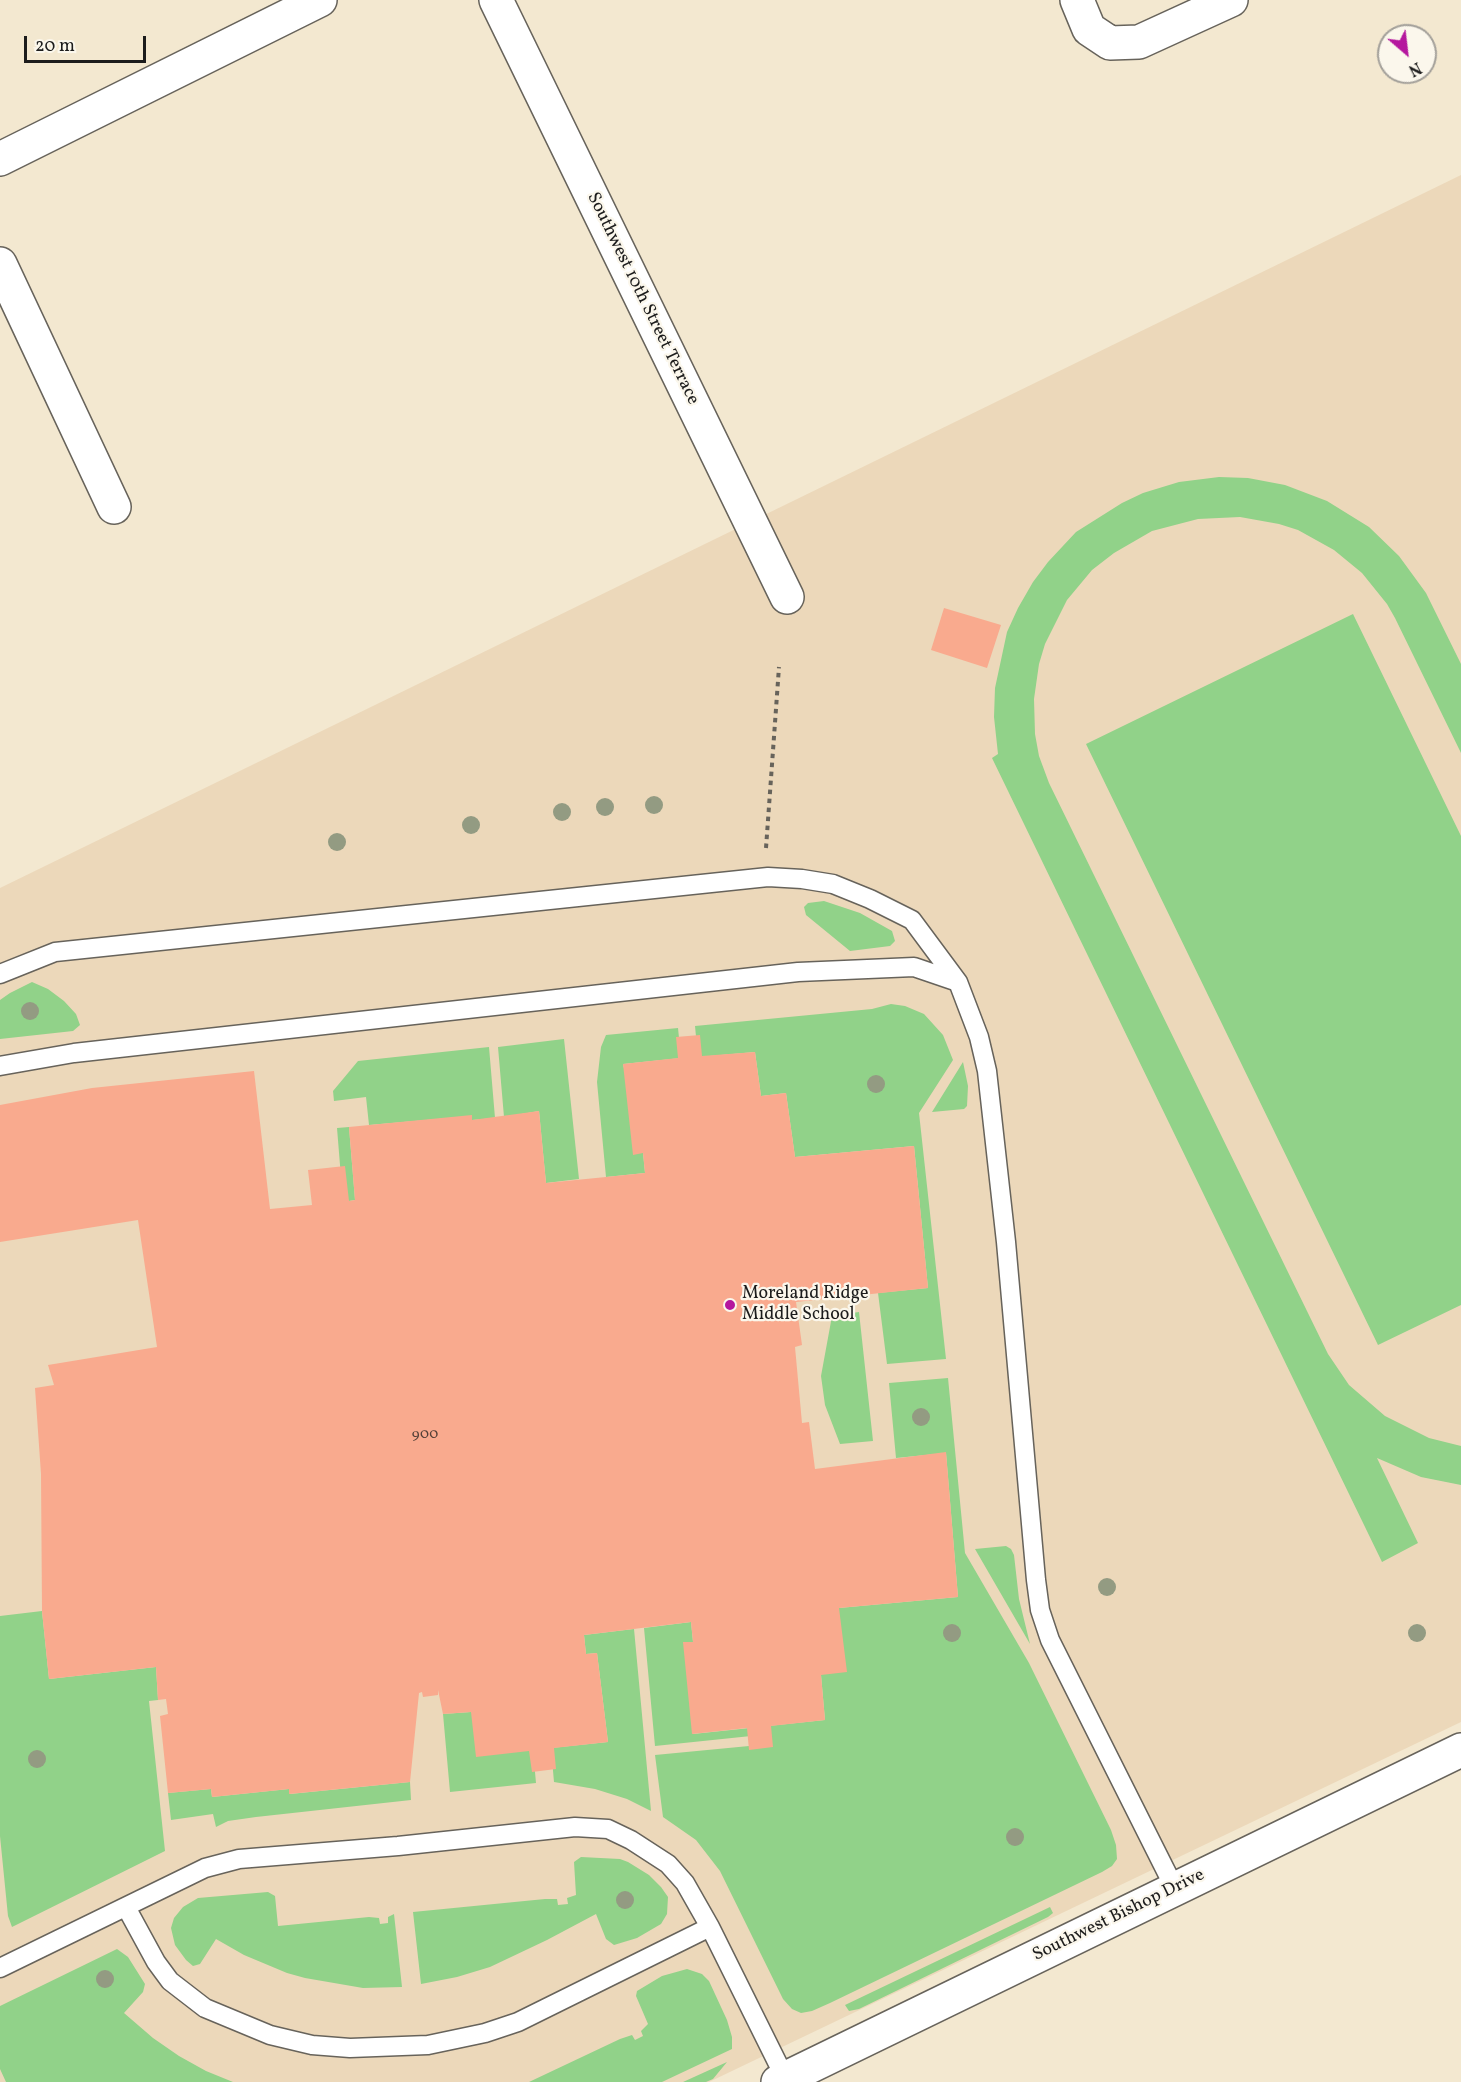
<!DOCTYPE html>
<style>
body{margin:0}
#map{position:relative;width:1461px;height:2082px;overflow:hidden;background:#f3e8d0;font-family:Vollkorn,serif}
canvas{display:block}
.north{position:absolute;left:1377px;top:24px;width:60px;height:60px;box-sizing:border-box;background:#fbf7ec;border:2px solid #a29f99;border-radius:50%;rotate:152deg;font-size:16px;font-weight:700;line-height:24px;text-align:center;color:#1c1c1c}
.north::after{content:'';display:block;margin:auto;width:21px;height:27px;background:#b5179e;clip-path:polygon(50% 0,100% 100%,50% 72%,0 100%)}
.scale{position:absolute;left:24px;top:36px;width:122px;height:27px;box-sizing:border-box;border:3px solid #1c1c1c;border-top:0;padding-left:8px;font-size:18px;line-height:21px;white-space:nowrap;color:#1c1c1c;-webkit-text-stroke:4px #fbf7ec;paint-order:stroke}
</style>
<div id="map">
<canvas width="1461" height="2082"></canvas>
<div class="north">N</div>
<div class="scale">20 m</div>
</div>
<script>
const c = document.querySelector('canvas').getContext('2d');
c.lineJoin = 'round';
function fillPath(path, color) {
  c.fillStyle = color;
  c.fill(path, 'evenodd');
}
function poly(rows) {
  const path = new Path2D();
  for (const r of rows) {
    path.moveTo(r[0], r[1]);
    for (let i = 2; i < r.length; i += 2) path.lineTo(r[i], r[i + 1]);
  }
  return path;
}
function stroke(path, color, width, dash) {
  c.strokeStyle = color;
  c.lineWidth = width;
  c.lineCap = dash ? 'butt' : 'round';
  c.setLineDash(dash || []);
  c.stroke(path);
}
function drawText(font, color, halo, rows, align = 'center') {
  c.font = font + ' Vollkorn,serif';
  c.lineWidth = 4.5;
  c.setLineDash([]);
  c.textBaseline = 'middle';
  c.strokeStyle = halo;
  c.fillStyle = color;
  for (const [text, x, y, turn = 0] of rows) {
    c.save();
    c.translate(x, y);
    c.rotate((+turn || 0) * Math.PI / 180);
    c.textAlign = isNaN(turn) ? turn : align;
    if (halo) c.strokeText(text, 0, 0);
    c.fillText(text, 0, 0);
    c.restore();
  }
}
const built = poly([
 [1461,175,1461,1722,709,2082,0,2082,0,888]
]);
const green = poly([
 [1219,477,1248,478,1285,485,1327,501,1369,527,1399,556,1426,593,1461,664,1461,753,1395,618,1387,604,1362,573,1334,550,1298,530,1279,524,1240,517,1198,519,1152,531,1114,553,1092,570,1067,600,1045,644,1039,664,1034,699,1035,734,1039,756,1049,783,1328,1354,1349,1385,1385,1416,1429,1438,1461,1446,1461,1485,1421,1477,1377,1458,1418,1543,1382,1562,992,758,998,754,994,717,995,688,1007,632,1018,608,1033,582,1048,562,1076,532,1122,503,1143,493,1179,482],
 [1353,614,1461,836,1461,1305,1378,1345,1086,744],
 [824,901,860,913,892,931,895,941,890,946,850,951,806,915,804,907,808,903],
 [32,982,48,989,64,1001,76,1014,80,1025,73,1031,64,1032,0,1039,0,1000,10,993],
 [891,1004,905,1006,924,1014,943,1035,953,1060,919,1113,946,1359,887,1364,878,1293,928,1288,914,1146,795,1157,786,1093,761,1096,755,1052,698,1057,695,1026,872,1009],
 [678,1028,681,1058,623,1064,643,1153,645,1173,606,1177,597,1082,601,1047,606,1035],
 [564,1039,579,1179,546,1183,539,1111,504,1117,498,1047],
 [489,1047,495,1118,472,1120,472,1116,369,1125,366,1097,334,1101,333,1091,358,1061],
 [963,1062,968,1086,967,1106,964,1109,932,1112],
 [349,1127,355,1200,343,1202,337,1128],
 [859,1312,873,1441,840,1444,825,1405,821,1376,832,1316],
 [948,1378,965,1553,1029,1663,1111,1830,1116,1845,1117,1859,1112,1866,1102,1872,830,2003,812,2011,801,2013,792,2009,783,1999,720,1871,696,1840,663,1817,655,1755,770,1744,768,1726,825,1720,821,1675,839,1608,958,1597,946,1453,896,1458,889,1383],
 [1006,1546,1011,1549,1014,1555,1019,1599,1030,1644,975,1549],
 [42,1611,49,1679,156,1667,158,1700,149,1701,165,1851,12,1927,8,1916,0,1836,0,1616],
 [691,1622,693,1642,684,1642,693,1734,750,1728,751,1736,655,1746,644,1628],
 [634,1629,651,1811,627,1799,595,1789,554,1782,551,1748,608,1742,597,1653,586,1654,584,1635],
 [471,1712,533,1750,536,1783,450,1792,443,1714],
 [410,1782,411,1800,256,1817,228,1821,216,1827,213,1814,171,1820,168,1793,211,1789,212,1797,289,1789,290,1794],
 [581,1857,620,1859,628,1862,649,1875,661,1887,668,1897,667,1914,661,1924,637,1938,614,1945,606,1939,596,1914,547,1940,490,1967,457,1977,421,1984,413,1912,545,1899,557,1899,558,1905,568,1904,567,1898,576,1895,574,1862],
 [268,1892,275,1896,278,1926,369,1917,379,1918,380,1924,388,1923,388,1917,394,1914,402,1987,363,1988,305,1978,287,1973,244,1955,216,1939,200,1964,193,1966,186,1960,175,1945,171,1928,174,1918,183,1907,198,1898],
 [1050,1907,1053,1913,1048,1917,859,2009,849,2011,845,2005],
 [117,1949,128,1957,145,1984,143,1992,124,2013,153,2038,179,2056,206,2071,233,2082,6,2082,0,2069,0,2006],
 [687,1969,702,1974,709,1981,727,2020,732,2037,732,2049,662,2082,529,2082,620,2039,632,2035,635,2040,643,2036,641,2031,648,2024,636,1996,637,1991,662,1976],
 [727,2062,713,2079,706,2082,683,2082]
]);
const building = poly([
 [944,608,1001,625,987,668,931,650],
 [700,1035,702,1056,755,1052,761,1096,786,1093,795,1157,914,1146,928,1288,796,1302,802,1345,795,1347,802,1423,809,1422,815,1469,946,1452,958,1597,839,1608,847,1672,821,1675,825,1720,771,1726,773,1747,749,1750,747,1728,692,1734,683,1642,693,1642,691,1622,584,1635,586,1654,597,1653,608,1742,554,1748,556,1769,532,1772,529,1751,476,1757,471,1712,443,1714,438,1690,438,1695,423,1697,422,1692,419,1693,410,1782,289,1794,289,1789,212,1797,211,1789,168,1793,160,1716,168,1714,166,1699,158,1700,156,1667,49,1679,42,1611,41,1474,35,1388,54,1385,48,1365,157,1347,138,1220,0,1242,0,1105,92,1088,254,1071,270,1209,312,1205,308,1170,345,1166,349,1201,355,1200,349,1127,472,1115,472,1120,539,1111,546,1183,606,1177,645,1173,643,1153,633,1155,623,1064,678,1058,676,1037]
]);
const path = poly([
 [766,848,779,667]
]);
const lane = poly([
 [0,974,55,952,768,877,802,879,833,884,870,899,912,920,958,982,979,1037,987,1071,1006,1242,1036,1580,1040,1610,1050,1640,1175,1889],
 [0,1066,74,1053,798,972,914,967,958,982],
 [126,1907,156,1962,170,1981,205,2008,270,2035,312,2045,350,2048,428,2045,485,2033,518,2022,710,1927],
 [0,1968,205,1868,239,1859,398,1846,575,1827,608,1829,631,1840,668,1864,685,1883,710,1927,785,2078]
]);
const street = poly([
 [496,0,787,597],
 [1077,0,1089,29,1110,43,1139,42,1231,0],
 [0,159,320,0],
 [0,264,114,507],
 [778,2082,1461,1750]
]);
const trees = [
 [654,805],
 [605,807],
 [562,812],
 [471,825],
 [337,842],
 [30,1011],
 [876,1084],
 [921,1417],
 [1107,1587],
 [952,1633],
 [1417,1633],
 [37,1759],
 [1015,1837],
 [625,1900],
 [105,1979]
];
const markers = [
 [730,1305,6,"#b5179e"]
];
const numberNames = [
 ["900",425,1435]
];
const streetNames = [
 ["Southwest 10th Street Terrace",642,299,64],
 ["Southwest Bishop Drive",1119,1916,-26]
];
const poiNames = [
 ["Moreland Ridge",742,1295],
 ["Middle School",742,1316]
];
fillPath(built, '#ecd8ba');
fillPath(green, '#91d289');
fillPath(building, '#f9aa8e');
stroke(lane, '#67635b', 21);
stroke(street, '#67635b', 36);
stroke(path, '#67635b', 4, [4.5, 4.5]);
stroke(lane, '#fff', 18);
stroke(street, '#fff', 33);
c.fillStyle = '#939b82';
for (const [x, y] of trees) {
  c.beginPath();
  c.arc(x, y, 9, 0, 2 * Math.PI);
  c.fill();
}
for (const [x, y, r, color] of markers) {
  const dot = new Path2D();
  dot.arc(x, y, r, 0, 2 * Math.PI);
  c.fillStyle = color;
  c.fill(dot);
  stroke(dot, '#fbf7ec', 2);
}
drawText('15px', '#534038', null, numberNames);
drawText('18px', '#1c1c1c', '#fbf7ec', streetNames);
drawText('18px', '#1c1c1c', '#fbf7ec', poiNames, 'left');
</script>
